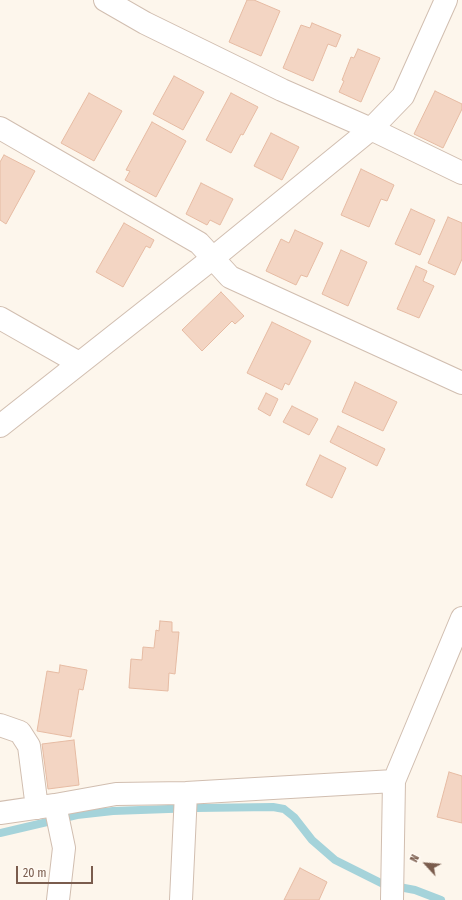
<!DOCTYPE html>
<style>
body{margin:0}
#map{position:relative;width:462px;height:900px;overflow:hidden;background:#fdf6ec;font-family:"Fira Sans Condensed",sans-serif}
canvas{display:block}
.north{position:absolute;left:406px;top:844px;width:40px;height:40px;-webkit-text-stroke:3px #fffaf3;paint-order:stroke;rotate:296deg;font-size:11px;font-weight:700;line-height:16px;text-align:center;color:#7a5c4d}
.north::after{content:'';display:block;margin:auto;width:14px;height:18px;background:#7a5c4d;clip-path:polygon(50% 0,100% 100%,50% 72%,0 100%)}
.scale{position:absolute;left:16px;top:866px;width:77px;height:18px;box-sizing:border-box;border:2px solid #7a5c4d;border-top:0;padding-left:5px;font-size:12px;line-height:14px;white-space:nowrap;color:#7a5c4d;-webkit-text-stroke:3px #fffaf3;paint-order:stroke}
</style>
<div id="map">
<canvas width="462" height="900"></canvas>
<div class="north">N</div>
<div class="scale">20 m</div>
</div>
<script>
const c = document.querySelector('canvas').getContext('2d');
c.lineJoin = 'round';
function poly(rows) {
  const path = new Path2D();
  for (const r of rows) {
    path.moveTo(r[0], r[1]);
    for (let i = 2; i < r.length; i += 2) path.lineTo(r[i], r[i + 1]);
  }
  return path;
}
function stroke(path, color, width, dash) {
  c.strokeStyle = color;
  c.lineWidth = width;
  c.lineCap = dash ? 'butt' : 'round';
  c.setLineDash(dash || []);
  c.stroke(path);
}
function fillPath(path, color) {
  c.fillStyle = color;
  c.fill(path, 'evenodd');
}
const stream = poly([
 [0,833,77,815,113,811,196,808,273,807,284,809,294,817,312,840,335,860,383,884,415,890,441,900]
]);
const building = poly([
 [247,0,254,0,280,11,261,56,229,42,247,0],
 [312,23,341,35,336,47,328,44,313,81,283,68,301,25,310,28,312,23],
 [358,49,380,58,361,102,339,92,344,81,342,80,351,57,354,58,358,49],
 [174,76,204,92,183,130,153,114,174,76],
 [435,91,462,104,462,109,443,148,414,134,435,91],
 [89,93,122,111,94,161,61,143,89,93],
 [231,93,258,107,243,135,241,134,231,153,206,140,231,93],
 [152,122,186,141,156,197,125,180,130,171,126,170,152,122],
 [271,133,299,147,282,180,254,166,271,133],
 [4,155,35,171,6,224,0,220,0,162,4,155],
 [361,169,394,185,387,201,381,199,369,227,341,215,361,169],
 [201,183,233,199,220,225,210,220,207,225,186,214,201,183],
 [411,209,435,220,420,255,395,244,411,209],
 [448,217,462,223,462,259,455,275,428,263,448,217],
 [124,223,154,240,150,248,146,246,123,287,96,272,124,223],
 [295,230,323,243,307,277,301,275,296,285,266,271,281,239,289,243,295,230],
 [341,250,367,262,348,306,322,294,341,250],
 [416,266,427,271,423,281,434,286,419,318,397,309,416,266],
 [221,292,244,316,235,324,232,321,202,351,182,330,221,292],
 [272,322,311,341,289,385,285,383,282,390,247,373,272,322],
 [355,382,397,402,383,431,342,412,355,382],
 [266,393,278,399,270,416,258,409,266,393],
 [292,406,318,419,309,435,283,422,292,406],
 [338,426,385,449,377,466,330,442,338,426],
 [320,455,346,468,332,498,306,485,320,455],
 [160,621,172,622,172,632,179,632,175,674,169,673,168,691,129,688,131,659,142,660,143,647,154,648,156,630,159,631,160,621],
 [60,665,87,670,83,690,79,689,71,737,37,731,47,671,59,673,60,665],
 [74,740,79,785,48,789,42,744,74,740],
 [449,772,462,776,462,823,437,817,449,772],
 [300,868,327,882,319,900,284,900,300,868]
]);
const minor = poly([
 [105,0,145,23,282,90,371,129,462,173],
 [0,128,199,243,230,277,462,383],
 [0,318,79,363],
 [0,426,213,258,371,129,403,96,446,0],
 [0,725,20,732,29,746,37,808],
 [55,805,64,848,58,900],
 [0,813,55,805,116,794,186,793,394,781],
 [181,900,186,793],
 [392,900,394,781,462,618]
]);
stroke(stream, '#a5d3da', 8);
fillPath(building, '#f3d5c3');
stroke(building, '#e6bba3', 1);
stroke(minor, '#d1beb0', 24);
stroke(minor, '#fff', 22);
</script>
